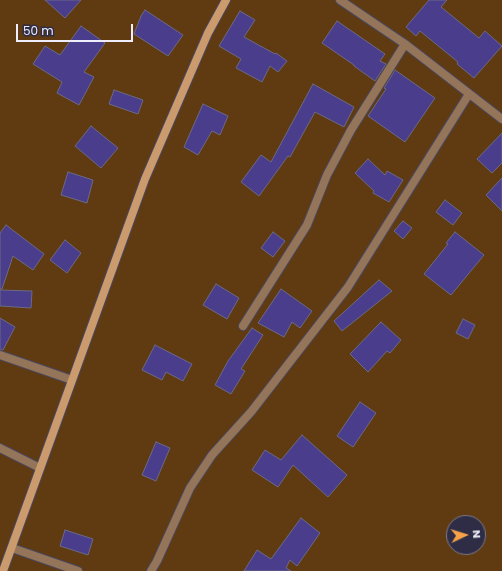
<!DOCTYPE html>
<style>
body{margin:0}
#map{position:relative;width:502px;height:571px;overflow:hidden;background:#2f2d45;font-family:Poppins,sans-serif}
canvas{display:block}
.north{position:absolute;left:446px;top:515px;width:40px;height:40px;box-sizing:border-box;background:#2f2d45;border:1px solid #7b7a8f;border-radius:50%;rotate:86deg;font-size:11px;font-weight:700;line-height:16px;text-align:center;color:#ededfd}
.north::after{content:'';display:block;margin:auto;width:14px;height:18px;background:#f7a148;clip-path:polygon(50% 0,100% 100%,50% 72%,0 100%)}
.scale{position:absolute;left:16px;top:24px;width:117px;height:18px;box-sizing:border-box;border:2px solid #ededfd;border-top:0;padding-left:5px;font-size:12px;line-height:14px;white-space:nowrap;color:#ededfd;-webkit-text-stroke:3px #2f2d45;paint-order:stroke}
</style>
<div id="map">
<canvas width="502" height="571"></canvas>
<div class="north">N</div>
<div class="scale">50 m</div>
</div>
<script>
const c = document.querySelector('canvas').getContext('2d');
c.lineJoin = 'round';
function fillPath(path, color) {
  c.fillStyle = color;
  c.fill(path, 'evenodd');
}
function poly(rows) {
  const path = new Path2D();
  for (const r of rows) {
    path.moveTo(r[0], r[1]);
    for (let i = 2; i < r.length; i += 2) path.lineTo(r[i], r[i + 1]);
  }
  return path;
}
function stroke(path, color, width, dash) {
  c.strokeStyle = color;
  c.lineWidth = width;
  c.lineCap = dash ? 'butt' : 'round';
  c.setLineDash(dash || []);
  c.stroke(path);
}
const green = poly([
 [0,0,502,0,502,571,0,571],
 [454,523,478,523,478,547,454,547]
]);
const building = poly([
 [45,0,81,0,65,18,45,0],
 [429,0,447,0,441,7,479,38,485,31,502,46,474,78,457,64,458,62,420,31,416,36,406,27,429,0],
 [145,10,183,35,168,56,134,34,141,16,145,10],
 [240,11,255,20,244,37,275,54,276,53,287,61,278,72,270,66,262,82,236,68,241,59,219,46,240,11],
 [337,21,385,54,380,61,386,64,375,81,354,66,354,65,322,43,337,21],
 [81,26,105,43,84,72,94,77,79,105,57,93,62,82,33,64,45,46,60,55,81,26],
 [395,70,435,98,405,142,368,116,386,89,384,88,395,70],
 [313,84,354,107,344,127,315,112,290,157,288,156,259,196,241,182,261,155,271,162,313,84],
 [114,90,143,100,138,114,109,104,114,90],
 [203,104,228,116,220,135,212,131,198,155,184,147,203,104],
 [91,126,118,148,101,168,75,146,91,126],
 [502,133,502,163,492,173,477,159,502,133],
 [368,159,385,175,387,171,403,180,389,202,373,193,374,191,355,173,368,159],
 [68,172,93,180,87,203,61,195,68,172],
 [502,178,502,211,486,195,502,178],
 [445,200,462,213,453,225,436,212,445,200],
 [403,221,412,228,403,239,394,231,403,221],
 [6,225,44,254,33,270,13,256,2,289,0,289,0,233,6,225],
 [273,232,285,241,273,257,261,248,273,232],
 [455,232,484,255,451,295,424,274,448,244,446,243,455,232],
 [65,240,81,253,67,273,50,260,65,240],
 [379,280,392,291,342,331,334,321,379,280],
 [216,284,239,298,227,319,203,305,216,284],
 [281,289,312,311,300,328,292,322,284,337,258,323,281,289],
 [0,290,32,291,31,308,0,306,0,290],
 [0,318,15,327,3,350,0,350,0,318],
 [463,319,475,325,468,339,456,333,463,319],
 [381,322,401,340,390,353,387,351,368,372,350,354,381,322],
 [252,328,263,335,241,369,245,371,231,394,215,385,228,361,252,328],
 [155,345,192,364,183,381,166,372,162,380,142,370,155,345],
 [360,402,376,413,353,447,337,436,360,402],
 [302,435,347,475,328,497,293,465,278,487,252,470,265,450,281,460,302,435],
 [156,442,170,448,156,481,142,475,156,442],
 [301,518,320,533,297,566,290,560,286,568,291,571,244,571,257,550,271,559,301,518],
 [65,530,93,539,88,555,60,546,65,530]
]);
const minor = poly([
 [340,0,405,44,502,119],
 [243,326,307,225,327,175,351,130,405,44],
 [0,355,72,380],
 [0,448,40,468],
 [12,548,78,571],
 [151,571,157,561,190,488,212,455,251,412,348,287,469,94]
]);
const secondary = poly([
 [3,571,145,179,189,77,208,33,226,0]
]);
fillPath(green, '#603a11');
fillPath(building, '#4a3d8c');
stroke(building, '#6b6a85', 1);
stroke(minor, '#4a485f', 10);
stroke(secondary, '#4a485f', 10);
stroke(minor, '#947559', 8);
stroke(secondary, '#cc9b6d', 8);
</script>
